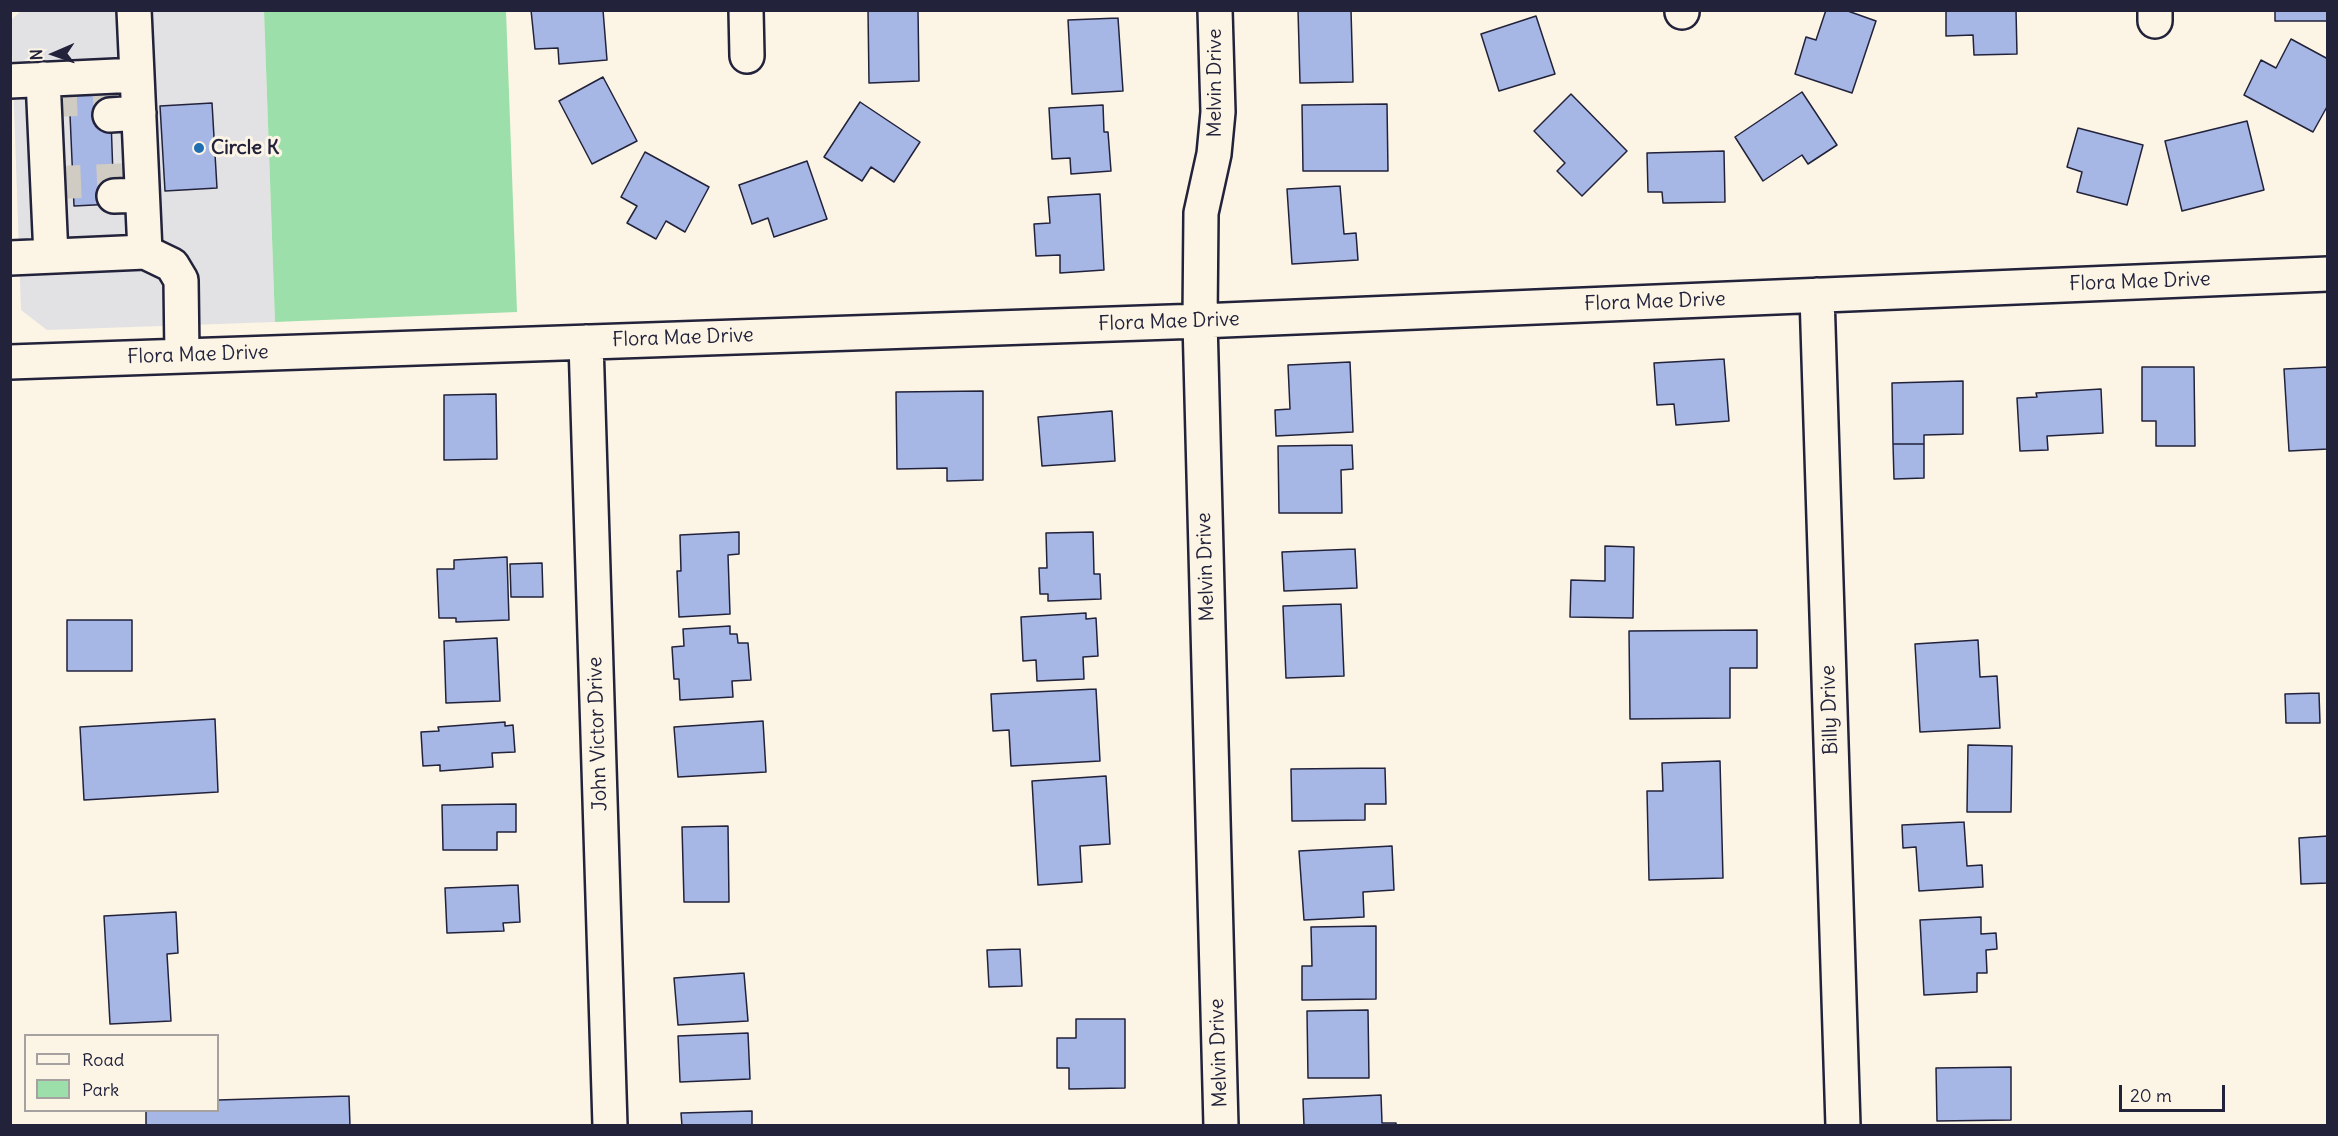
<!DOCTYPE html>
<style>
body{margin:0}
#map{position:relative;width:2338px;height:1136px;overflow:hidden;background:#fcf5e5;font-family:Delius,sans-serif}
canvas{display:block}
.frame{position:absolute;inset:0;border:12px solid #22223b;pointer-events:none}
.legend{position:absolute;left:24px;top:1034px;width:195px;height:78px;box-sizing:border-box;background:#fcf5e5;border:2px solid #a5a1a1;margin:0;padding:8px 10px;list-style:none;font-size:18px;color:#22223b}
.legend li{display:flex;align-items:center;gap:12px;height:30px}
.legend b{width:30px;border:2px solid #a5a1a1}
.north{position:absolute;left:24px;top:24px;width:60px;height:60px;-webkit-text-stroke:4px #fcf5e5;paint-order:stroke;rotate:268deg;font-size:16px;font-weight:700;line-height:24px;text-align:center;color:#22223b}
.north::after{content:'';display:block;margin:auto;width:21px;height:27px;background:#22223b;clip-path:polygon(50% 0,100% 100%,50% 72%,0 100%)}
.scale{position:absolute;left:2119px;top:1085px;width:106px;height:27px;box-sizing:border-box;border:3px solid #22223b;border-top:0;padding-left:8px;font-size:18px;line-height:21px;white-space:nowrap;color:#22223b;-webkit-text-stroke:4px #fcf5e5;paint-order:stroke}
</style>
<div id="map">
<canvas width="2338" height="1136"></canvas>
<div class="frame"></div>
<ul class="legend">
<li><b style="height:8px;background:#fcf5e5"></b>Road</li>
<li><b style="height:16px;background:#9cdfaa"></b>Park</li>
</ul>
<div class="north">N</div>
<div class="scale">20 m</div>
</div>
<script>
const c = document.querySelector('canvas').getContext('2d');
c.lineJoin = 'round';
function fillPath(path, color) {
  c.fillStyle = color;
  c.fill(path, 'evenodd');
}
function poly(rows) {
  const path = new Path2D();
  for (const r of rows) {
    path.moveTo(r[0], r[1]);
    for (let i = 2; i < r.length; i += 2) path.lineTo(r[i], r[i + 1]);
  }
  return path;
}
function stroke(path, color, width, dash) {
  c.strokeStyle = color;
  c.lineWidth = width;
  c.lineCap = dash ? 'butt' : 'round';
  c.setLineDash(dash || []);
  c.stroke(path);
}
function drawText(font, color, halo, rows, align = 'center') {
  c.font = font + ' Delius,sans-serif';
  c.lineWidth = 6;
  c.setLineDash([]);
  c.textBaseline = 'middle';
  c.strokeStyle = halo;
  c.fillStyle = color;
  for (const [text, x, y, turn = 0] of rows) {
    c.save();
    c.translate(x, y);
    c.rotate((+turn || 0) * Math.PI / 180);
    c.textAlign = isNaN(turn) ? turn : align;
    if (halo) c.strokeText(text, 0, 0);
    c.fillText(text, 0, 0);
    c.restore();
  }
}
const built = poly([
 [22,10,264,11,275,322,47,330,21,310,11,20]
]);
const green = poly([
 [264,11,506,11,517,312,275,322]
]);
const building = poly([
 [531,10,603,10,607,60,559,64,558,48,535,49,531,10],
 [868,10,918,10,919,81,869,83,868,10],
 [1298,10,1351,10,1353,82,1300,83,1298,10],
 [1826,10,1845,10,1876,21,1852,93,1795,74,1806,37,1816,40,1826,10],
 [1946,10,2016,10,2017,54,1974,55,1973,35,1946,36,1946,10],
 [2275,10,2328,10,2328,21,2275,21,2275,10],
 [1536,16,1555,74,1499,91,1481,34,1536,16],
 [1118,18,1123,91,1072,94,1068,20,1118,18],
 [2291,39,2328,59,2328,105,2313,132,2244,95,2261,60,2276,68,2291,39],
 [603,77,637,141,592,164,559,101,603,77],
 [110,91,114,204,74,206,69,92,110,91],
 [1802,92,1837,145,1808,164,1802,155,1763,181,1735,137,1802,92],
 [1571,94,1627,151,1582,196,1557,171,1565,163,1534,131,1571,94],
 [860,102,920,142,894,182,871,167,862,181,824,157,860,102],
 [212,103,217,188,165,191,160,106,212,103],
 [1387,104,1388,171,1303,171,1302,105,1387,104],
 [1103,105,1104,132,1108,132,1111,171,1071,174,1070,158,1052,159,1049,108,1103,105],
 [2247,121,2264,190,2182,211,2165,141,2247,121],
 [2078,128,2143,145,2127,205,2077,192,2082,172,2067,167,2078,128],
 [1724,151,1725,202,1663,203,1662,192,1648,192,1647,153,1724,151],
 [645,152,709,187,685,232,666,221,656,239,627,223,637,206,621,197,645,152],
 [807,161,827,219,774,237,768,218,752,224,739,185,807,161],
 [1340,186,1344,234,1356,233,1358,260,1292,264,1287,189,1340,186],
 [1100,194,1104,270,1060,273,1060,255,1036,256,1034,224,1050,223,1048,197,1100,194],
 [1724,359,1729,421,1676,425,1674,404,1657,405,1654,363,1724,359],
 [1350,362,1353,432,1276,436,1275,410,1290,409,1288,365,1350,362],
 [2142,367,2194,367,2195,446,2156,446,2156,421,2142,421,2142,367],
 [2328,367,2328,449,2289,451,2284,369,2328,367],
 [1963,381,1963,434,1924,435,1924,444,1893,444,1892,383,1963,381],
 [2101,389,2103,433,2047,436,2048,450,2020,451,2017,398,2037,397,2036,393,2101,389],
 [983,391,983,480,947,481,947,468,897,469,896,392,983,391],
 [496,394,497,459,444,460,444,395,496,394],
 [1112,411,1115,461,1042,466,1038,417,1112,411],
 [1893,444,1924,444,1924,478,1894,479,1893,444],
 [1352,445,1353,469,1341,470,1342,513,1279,513,1278,446,1352,445],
 [739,532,739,554,728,555,730,614,679,617,677,571,681,571,680,535,739,532],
 [1093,532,1094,574,1100,574,1101,599,1048,601,1048,594,1040,594,1039,568,1047,568,1046,533,1093,532],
 [1605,546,1634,547,1633,618,1570,617,1571,580,1605,581,1605,546],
 [1355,549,1357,588,1284,591,1282,552,1355,549],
 [507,557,509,620,456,622,456,618,439,618,437,569,454,569,454,560,507,557],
 [542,563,543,597,511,597,510,564,542,563],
 [1341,604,1344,676,1286,678,1283,606,1341,604],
 [1086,613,1086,619,1096,618,1098,656,1083,657,1084,679,1037,681,1036,660,1023,661,1021,617,1086,613],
 [67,620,132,620,132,671,67,671,67,620],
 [730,626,730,634,737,634,738,643,748,643,751,680,732,681,733,697,680,700,679,679,674,679,672,647,684,646,683,629,730,626],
 [1757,630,1757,668,1730,668,1730,718,1630,719,1629,631,1757,630],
 [497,638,500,701,446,703,444,641,497,638],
 [1978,640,1980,677,1997,676,2000,728,1920,732,1915,644,1978,640],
 [1096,689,1100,761,1011,766,1009,730,993,731,991,694,1096,689],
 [2319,693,2320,723,2286,723,2285,694,2319,693],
 [215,719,218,792,84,800,80,727,215,719],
 [763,721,766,772,678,777,674,727,763,721],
 [505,722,505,726,513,725,515,752,492,753,493,767,440,771,440,765,423,766,421,732,439,731,438,727,505,722],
 [1968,745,2012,746,2011,812,1967,812,1968,745],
 [1720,761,1723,878,1649,880,1647,791,1663,791,1662,763,1720,761],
 [1385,768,1386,804,1365,804,1365,820,1292,821,1291,769,1385,768],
 [1106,776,1110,844,1080,846,1082,882,1038,885,1032,781,1106,776],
 [516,804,516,832,497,832,497,850,443,850,442,805,516,804],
 [1964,822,1967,866,1982,865,1983,887,1919,891,1916,847,1903,848,1902,825,1964,822],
 [728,826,729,902,684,902,682,827,728,826],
 [2328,836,2328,883,2301,884,2299,838,2328,836],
 [1392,846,1394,890,1363,892,1364,917,1304,920,1299,851,1392,846],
 [518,885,520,922,503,923,504,931,447,933,445,888,518,885],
 [176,912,178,953,167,954,171,1021,110,1024,104,916,176,912],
 [1981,917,1981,934,1996,933,1997,949,1986,950,1987,973,1977,973,1977,992,1924,995,1920,920,1981,917],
 [1376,926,1376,999,1302,1000,1302,966,1312,966,1311,927,1376,926],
 [1020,949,1022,986,989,987,987,950,1020,949],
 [744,973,748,1021,678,1025,674,978,744,973],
 [1368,1010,1369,1078,1308,1078,1307,1011,1368,1010],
 [1076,1019,1125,1019,1125,1088,1069,1089,1069,1068,1057,1068,1057,1038,1076,1038,1076,1019],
 [748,1033,750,1079,680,1082,678,1036,748,1033],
 [2011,1067,2011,1120,1937,1121,1936,1068,2011,1067],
 [1381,1095,1382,1123,1396,1123,1396,1126,1304,1126,1303,1099,1381,1095],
 [349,1096,350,1126,146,1126,146,1110,218,1110,218,1100,349,1096],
 [752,1111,752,1126,682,1126,681,1113,752,1111]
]);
const minorTunnel = poly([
 [44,101,137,97],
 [48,183,142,179]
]);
const minor = poly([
 [746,10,747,56],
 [1215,10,1218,112,1214,154,1201,213,1200,321,1221,1126],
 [1682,10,1682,12],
 [2155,10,2155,21],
 [137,75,145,252],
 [43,79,51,256],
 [10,81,137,75,134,10],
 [110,115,139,113],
 [114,196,142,195],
 [10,258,145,252,172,265,181,280,182,356],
 [1817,295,1843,1126],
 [586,342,610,1126],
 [10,362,1200,321,2328,274]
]);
const markers = [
 [199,148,6,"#1f6fb2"]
];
const streetNames = [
 ["Melvin Drive",1215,83,-90],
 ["Flora Mae Drive",2140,282,-2],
 ["Flora Mae Drive",1655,302,-2],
 ["Flora Mae Drive",1169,322,-2],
 ["Flora Mae Drive",683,338,-2],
 ["Flora Mae Drive",198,355,-2],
 ["Melvin Drive",1206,567,-92],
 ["Billy Drive",1830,710,-92],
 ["John Victor Drive",598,734,-92],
 ["Melvin Drive",1219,1053,-92]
];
const poiNames = [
 ["Circle K",211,148]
];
fillPath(built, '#e2e2e5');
fillPath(green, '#9cdfaa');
fillPath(building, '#a6b6e5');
stroke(building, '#22223b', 1.5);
stroke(minorTunnel, '#d0cbc3', 33, [33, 16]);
stroke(minor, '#22223b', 38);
stroke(minor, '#fcf5e5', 33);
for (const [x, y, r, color] of markers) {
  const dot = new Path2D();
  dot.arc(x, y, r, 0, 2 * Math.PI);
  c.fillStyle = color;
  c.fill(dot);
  stroke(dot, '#fcf5e5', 2);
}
drawText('20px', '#22223b', '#fcf5e5', streetNames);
drawText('bold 20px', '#22223b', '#fcf5e5', poiNames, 'left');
</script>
